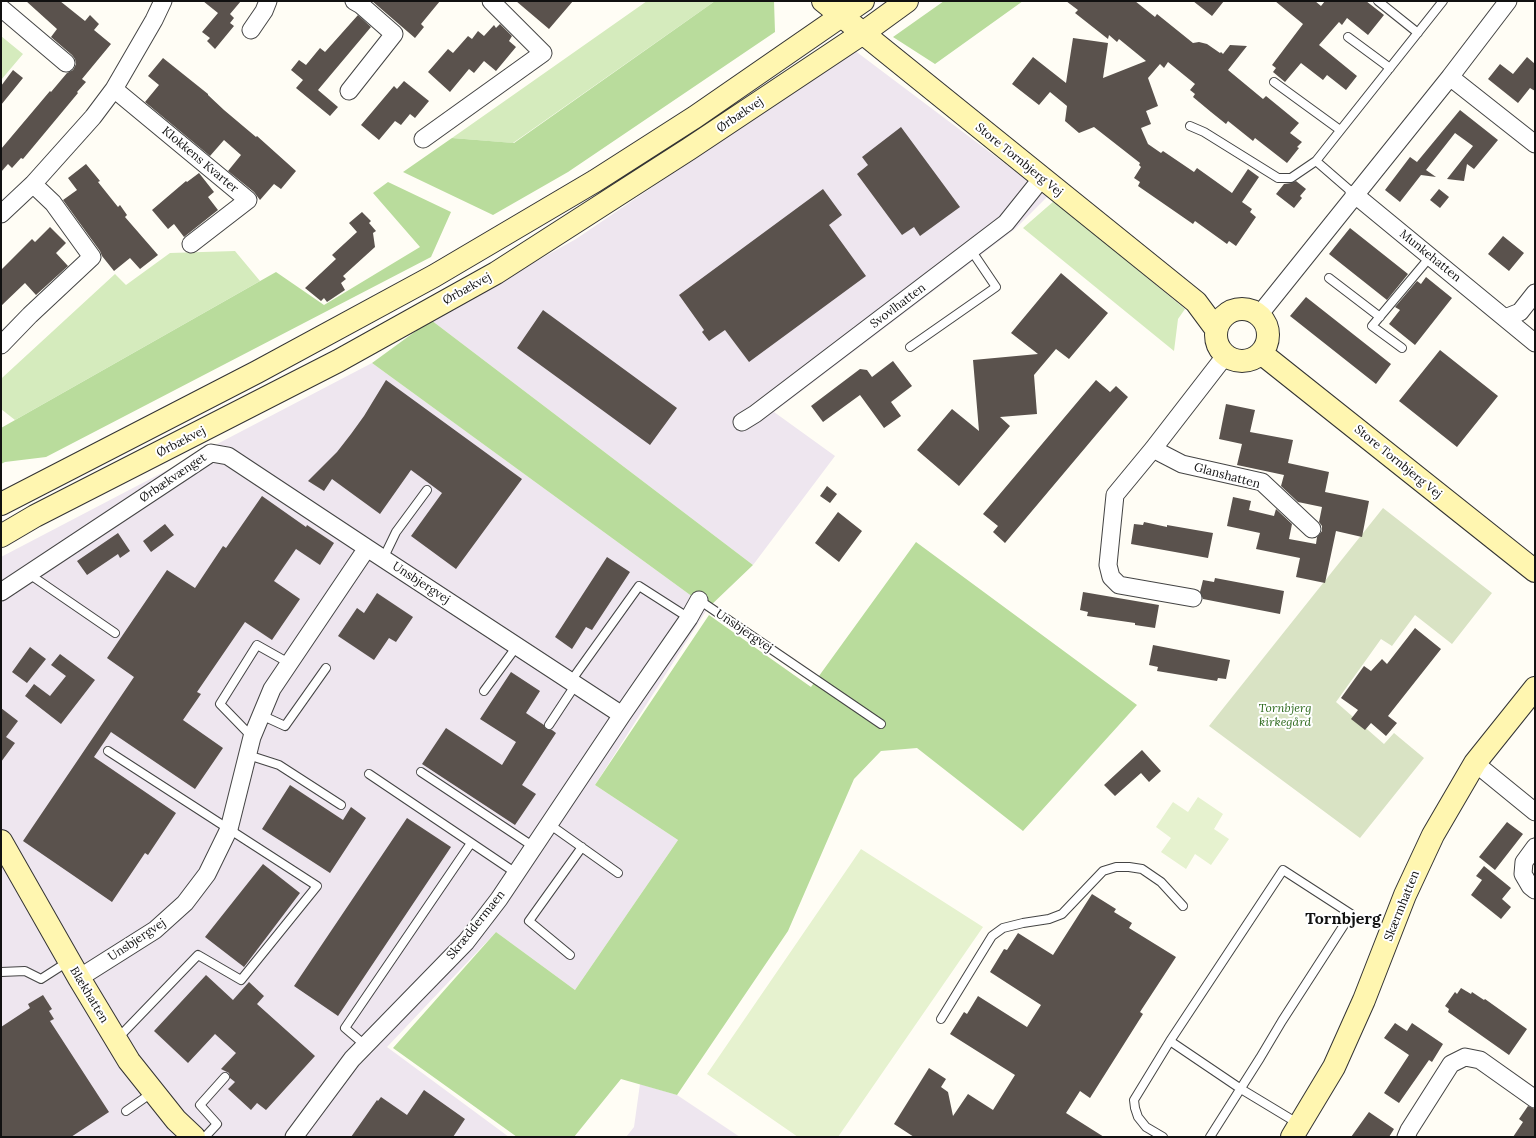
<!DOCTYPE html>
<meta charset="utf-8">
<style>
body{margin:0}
#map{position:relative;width:1536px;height:1138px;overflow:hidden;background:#fffdf5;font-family:Lora,serif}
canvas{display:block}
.frame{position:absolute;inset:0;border:2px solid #111;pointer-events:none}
</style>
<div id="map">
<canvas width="1536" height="1138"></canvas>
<div class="frame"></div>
</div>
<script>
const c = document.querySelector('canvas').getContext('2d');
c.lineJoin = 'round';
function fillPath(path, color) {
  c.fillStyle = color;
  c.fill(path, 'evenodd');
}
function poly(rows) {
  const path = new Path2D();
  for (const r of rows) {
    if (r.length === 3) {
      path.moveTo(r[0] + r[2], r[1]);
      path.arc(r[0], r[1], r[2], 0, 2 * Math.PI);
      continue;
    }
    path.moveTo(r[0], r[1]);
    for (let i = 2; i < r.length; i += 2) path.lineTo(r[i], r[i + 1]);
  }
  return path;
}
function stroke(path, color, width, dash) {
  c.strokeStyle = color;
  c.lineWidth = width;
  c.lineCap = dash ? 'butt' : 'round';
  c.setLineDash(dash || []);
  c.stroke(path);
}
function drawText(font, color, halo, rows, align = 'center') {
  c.font = font + ' Lora,serif';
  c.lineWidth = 4;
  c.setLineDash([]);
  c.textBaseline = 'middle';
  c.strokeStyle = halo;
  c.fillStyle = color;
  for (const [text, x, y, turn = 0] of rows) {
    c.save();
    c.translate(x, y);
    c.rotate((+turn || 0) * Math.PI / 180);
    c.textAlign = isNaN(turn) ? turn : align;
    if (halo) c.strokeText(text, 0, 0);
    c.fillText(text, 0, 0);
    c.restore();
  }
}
const industrial = poly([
 [854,50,1048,196,1015,229,774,412,835,456,753,565,431,320,576,239],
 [372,363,708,608,595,785,678,840,575,990,496,932,387,1047,509,1137,1,1137,1,557],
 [640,1084,677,1095,740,1137,626,1137,634,1127]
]);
const green = poly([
 [647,1,715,1,513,143,452,138],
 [1,36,23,54,1,80],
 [1054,201,1185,309,1178,319,1174,351,1023,228],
 [235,251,260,281,15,420,1,409,1,379,3,377,115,274,126,285,170,253]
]);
const forest = poly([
 [715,1,774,1,775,32,568,172,493,215,403,172,452,138,514,143],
 [944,1,1023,1,935,64,893,37],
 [388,182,451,212,431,257,46,457,5,462,1,464,1,428,276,272,324,305,420,247,373,193],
 [431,320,753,565,708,608,372,363],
 [916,542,1137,705,1023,831,917,748,881,751,854,779,788,931,677,1095,621,1079,574,1137,517,1137,393,1048,496,932,575,990,678,840,595,785,709,615,811,687]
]);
const cemetery = poly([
 [1383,508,1492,593,1452,644,1415,615,1392,646,1381,639,1336,702,1384,744,1394,733,1424,758,1360,838,1209,726]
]);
const pitch = poly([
 [1198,797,1223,814,1214,829,1229,839,1211,865,1195,854,1186,869,1161,852,1171,838,1156,827,1173,802,1188,812],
 [861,849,983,927,838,1137,798,1137,707,1074]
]);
const building = poly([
 [26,1,60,1,85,21,90,15,99,24,94,30,111,44,82,79,86,82,77,92,78,93,23,159,21,158,12,168,8,164,1,172,1,149,50,91,51,92,67,73,73,70,76,64,75,59,72,55,51,37,57,29],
 [203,1,241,1,230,14,234,18,230,23,234,26,215,49,207,41,210,38,202,32,218,13],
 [372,1,440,1,421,24,424,27,415,38],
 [516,1,573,1,549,29],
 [1066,1,1135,1,1155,17,1157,14,1193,43,1199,42,1207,44,1220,53,1221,52,1223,54,1230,45,1247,46,1228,70,1263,99,1266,96,1299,123,1290,133,1302,142,1297,147,1299,148,1287,163,1255,138,1253,141,1228,121,1226,124,1211,112,1193,97,1195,94,1190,90,1195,84,1168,62,1164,68,1160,64,1148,78,1158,106,1146,111,1151,124,1141,128,1148,144,1161,153,1163,151,1194,172,1197,168,1232,193,1248,169,1259,177,1242,202,1252,209,1250,212,1256,217,1236,246,1229,241,1227,244,1195,221,1193,224,1138,186,1140,182,1134,178,1141,167,1139,165,1140,163,1094,127,1079,133,1065,121,1067,106,1050,92,1039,105,1012,84,1033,57,1066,83,1073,38,1108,43,1103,78,1146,61,1119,39,1117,42,1109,35,1108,39,1075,13,1078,10],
 [1193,1,1224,1,1212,16],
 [1275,1,1315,1,1321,6,1325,1,1366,1,1384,15,1368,35,1347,18,1342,25,1339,22,1319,45,1357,76,1346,90,1327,75,1323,80,1301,63,1285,82,1273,72,1276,68,1272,65,1303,24],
 [358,15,371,27,318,90,338,107,330,116,296,88,303,80,291,70,299,60,306,65,320,48,325,52],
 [500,24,512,36,509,41,516,47,496,71,484,61,474,73,469,69,450,92,428,72,448,49,453,53,468,36,472,39,478,31,484,36,494,25,496,28],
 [1527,57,1535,64,1535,91,1530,88,1518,103,1488,79,1500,64,1513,74],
 [163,58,208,94,208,95,224,110,256,137,257,136,296,171,281,189,274,184,260,200,254,192,228,171,241,155,224,140,210,156,145,102,159,85,148,76],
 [13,70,23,78,1,105,1,86],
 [404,81,429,101,415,118,410,114,401,125,395,121,379,140,361,125,394,86,397,89],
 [1460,110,1498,140,1474,169,1467,164,1464,181,1447,179,1473,146,1455,133,1426,170,1436,177,1421,175,1400,202,1385,190,1410,157,1417,162],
 [901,127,960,207,920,236,914,227,902,235,857,174,868,165,862,157],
 [86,164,100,181,98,182,118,207,120,205,127,215,125,217,158,255,140,269,130,258,114,271,102,256,100,251,63,200,77,190,68,178],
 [199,173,214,192,208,197,218,210,184,237,174,224,168,229,152,210,186,181,187,182],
 [1296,181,1306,189,1300,196,1302,198,1294,208,1276,194,1284,184,1291,183],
 [823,189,842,215,829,225,866,276,749,362,725,330,709,341,702,332,704,330,679,295],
 [1439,189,1449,197,1440,208,1430,200],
 [362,212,371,221,369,223,376,231,373,233,375,247,343,276,346,279,341,283,345,290,327,302,324,298,321,301,305,288,336,259,332,255,357,232,349,223],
 [50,227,66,243,56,253,68,266,36,295,25,283,1,306,1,270,32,239,35,242],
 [1350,228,1408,274,1387,300,1329,254],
 [1503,236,1524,253,1509,271,1488,254],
 [1061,273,1108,313,1069,359,1056,349,1034,375,1037,414,1000,417,1010,426,959,486,917,450,952,409,979,431,973,360,1038,354,1011,333],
 [1426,277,1452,298,1415,345,1389,324,1400,310,1395,307,1417,281,1421,284],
 [1306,297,1391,364,1376,384,1290,316],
 [543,310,677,408,650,445,517,348],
 [1440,350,1498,396,1457,447,1399,401],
 [893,361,912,386,891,402,901,416,884,428,860,395,823,422,811,406,860,369,867,370,872,377],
 [386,380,522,479,456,569,411,536,442,493,411,470,380,514,332,479,324,491,308,481,337,452,351,434,364,416],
 [1096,380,1110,392,1116,386,1128,397,1005,543,993,532,998,526,983,514],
 [1226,404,1255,410,1250,432,1293,440,1288,463,1329,472,1325,492,1369,501,1362,537,1336,531,1325,583,1296,577,1300,558,1256,549,1260,533,1227,526,1233,497,1251,501,1249,510,1274,516,1276,509,1292,524,1289,539,1316,544,1317,537,1322,531,1322,526,1319,522,1322,507,1298,502,1281,486,1284,475,1237,465,1242,444,1219,439],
 [827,486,837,494,830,503,820,496],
 [262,496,306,527,307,525,334,543,320,565,296,549,274,581,300,599,272,640,245,622,197,692,201,694,183,720,223,748,195,789,111,732,94,757,176,813,148,855,145,853,112,902,23,841,134,677,107,658,167,570,195,588,223,546,226,548],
 [838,512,862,531,839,562,815,543],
 [1144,522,1167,527,1167,525,1213,533,1208,558,1131,544,1134,524,1143,525],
 [165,524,174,535,151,552,143,541],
 [118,533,130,551,120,558,118,554,87,575,77,561],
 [607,557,630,572,592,630,586,627,572,649,555,637],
 [1215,578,1284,591,1280,614,1203,599,1200,592,1203,580,1214,582],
 [1083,592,1159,605,1155,628,1135,625,1135,623,1087,616,1088,612,1080,610],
 [377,593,413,617,396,642,389,638,374,660,338,636,357,608,364,613],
 [1415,628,1441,649,1388,716,1397,723,1386,736,1371,723,1365,730,1351,719,1358,710,1341,698,1364,666,1371,671,1382,659,1387,664],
 [1153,645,1230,660,1226,679,1218,678,1217,681,1157,671,1158,667,1149,665],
 [30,647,46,659,27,683,12,672],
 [60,654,95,680,61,724,25,696,34,684,50,696,66,676,51,665],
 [511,672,540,691,526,713,544,725,546,729,552,730,556,733,522,785,536,794,515,825,422,764,446,728,502,765,516,742,480,719],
 [1,708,18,721,6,737,15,743,1,762],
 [1142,750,1161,771,1149,782,1141,773,1115,796,1104,785],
 [290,785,343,820,351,807,366,818,330,873,262,829],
 [407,818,451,847,338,1016,294,986],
 [1507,822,1523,834,1495,870,1479,857],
 [263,864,300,893,244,967,205,937],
 [1484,866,1511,888,1502,899,1511,907,1501,919,1471,895,1482,880,1476,876],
 [1092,894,1116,909,1114,912,1132,923,1129,928,1176,957,1140,1012,1143,1014,1090,1098,1080,1091,1066,1113,1104,1137,914,1137,894,1124,929,1068,946,1079,941,1087,948,1092,953,1116,968,1094,993,1110,1015,1075,950,1034,964,1012,967,1014,978,996,1027,1027,1041,1005,990,972,1004,949,1007,950,1018,933,1053,955],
 [206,975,233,1000,249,982,264,996,257,1004,315,1056,266,1110,257,1103,251,1110,228,1089,235,1082,230,1078,229,1073,221,1069,236,1053,215,1034,188,1063,154,1031],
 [1461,988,1471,994,1472,992,1484,1000,1485,999,1527,1029,1509,1055,1448,1012,1449,1009,1445,1006,1455,992,1457,994],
 [43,995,52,1009,49,1011,54,1019,50,1021,109,1112,71,1137,1,1137,1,1027,30,1008,28,1004],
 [1395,1023,1407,1031,1412,1023,1443,1044,1432,1062,1429,1060,1399,1103,1384,1093,1409,1055,1384,1038],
 [424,1090,465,1119,453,1137,351,1137,377,1100,378,1101,381,1097,407,1115],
 [1528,1106,1535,1109,1535,1137,1513,1137,1523,1122,1519,1119],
 [1369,1112,1394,1129,1389,1137,1351,1137]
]);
const lane = poly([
 [1378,1,1418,33],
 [1348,37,1390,68],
 [1274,82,1340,130],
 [1190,126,1204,132,1278,178,1291,178,1316,161],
 [1354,194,1316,161,1443,1],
 [1329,278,1380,317],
 [910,347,996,287,971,250],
 [1402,348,1372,326,1430,257],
 [383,559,396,532,427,490],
 [29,574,115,633],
 [699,600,881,724],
 [571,681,639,586,689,618],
 [484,691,517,646],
 [261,715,285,726,326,668],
 [549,725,576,684],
 [252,737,220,704,257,645,289,663],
 [108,751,317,886,241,980,198,955,118,1038],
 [248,755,279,765,341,805],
 [421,772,534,847],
 [369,774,516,873],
 [549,824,618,873],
 [570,955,529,921,582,847],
 [1,972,25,971,41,979,69,961],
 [941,1019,992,936,1003,928,1023,923,1049,919,1062,914,1103,871,1116,867,1129,867,1142,869,1161,882,1183,906],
 [1170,1041,1283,870,1351,914,1282,1021,1260,1058,1210,1137],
 [366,1046,345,1028,471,843],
 [126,1111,153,1092],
 [205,1137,217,1124,200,1105,225,1077],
 [1163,1137,1146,1127,1138,1117,1135,1108,1134,1100,1170,1041,1241,1089,1299,1124]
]);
const street = poly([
 [1,8,66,63],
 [251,30,264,11,268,1],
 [1450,77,1535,144],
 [114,89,248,200,191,244],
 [349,91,394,34,361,5,354,1],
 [423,139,543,53,491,1],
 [1354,194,1535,343],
 [1,214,33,184,93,117,114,89,154,20,163,1],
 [1259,315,1450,77,1508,1],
 [1505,318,1520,312,1535,293],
 [1,345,30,315,92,257,53,203,33,184],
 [742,422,755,414,1006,223,1042,178],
 [1153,449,1182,464,1262,482,1312,529],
 [1,592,211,453,228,456,367,548],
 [1193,598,1119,585,1111,577,1108,565,1115,495,1153,449,1225,356],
 [1475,763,1535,812],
 [1535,847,1524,862,1523,874,1530,886,1535,890],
 [79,978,155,930,185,903,207,874,229,829,252,737,272,689,367,548,622,715],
 [294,1137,352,1059,466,942,499,899,622,715,689,618,699,600],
 [1406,1137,1409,1130,1451,1064,1465,1057,1480,1060,1535,1099]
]);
const secondary = poly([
 [823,1,1196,302,1216,329],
 [1242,335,26],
 [1261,353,1535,571],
 [1,504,257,372,434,276,595,181,695,117,863,1],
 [1,536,35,516,338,361,496,273,689,149,863,33,907,1],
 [1,841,79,978,129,1061,176,1120,194,1137],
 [1292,1137,1334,1067,1364,1000,1405,895,1433,835,1475,763,1535,688]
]);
const streetNames = [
 ["Ørbækvej",740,115,-34],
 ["Klokkens Kvarter",200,160,40],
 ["Store Tornbjerg Vej",1019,160,39],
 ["Munkehatten",1430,256,39],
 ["Ørbækvej",467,289,-29],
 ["Svovlhatten",898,306,-37],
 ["Ørbækvej",181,442,-27],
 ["Store Tornbjerg Vej",1398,462,39],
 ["Glanshatten",1227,476,15],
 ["Ørbækvænget",173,478,-34],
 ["Unsbjergvej",421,583,33],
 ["Unsbjergvej",744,631,34],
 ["Skærmhatten",1402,906,-68],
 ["Skræddermaen",476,925,-51],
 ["Unsbjergvej",137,940,-34],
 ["Blækhatten",89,995,59]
];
const parkNames = [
 ["Tornbjerg",1285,709],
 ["kirkegård",1285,723]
];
const districtNames = [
 ["Tornbjerg",1343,919]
];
fillPath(industrial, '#eee6ef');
fillPath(green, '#d5ebbd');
fillPath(forest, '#b9dc9c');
fillPath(cemetery, '#d9e3c4');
fillPath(pitch, '#e6f2cf');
fillPath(building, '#5a524d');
stroke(lane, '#444', 10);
stroke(street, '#444', 19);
stroke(secondary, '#333', 24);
stroke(lane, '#fff', 8);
stroke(street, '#fff', 17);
stroke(secondary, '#fff6b0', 22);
drawText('12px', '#111', '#fff', streetNames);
drawText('italic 12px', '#2f6b1f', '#fff', parkNames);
drawText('bold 16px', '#111', '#fff', districtNames);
</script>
